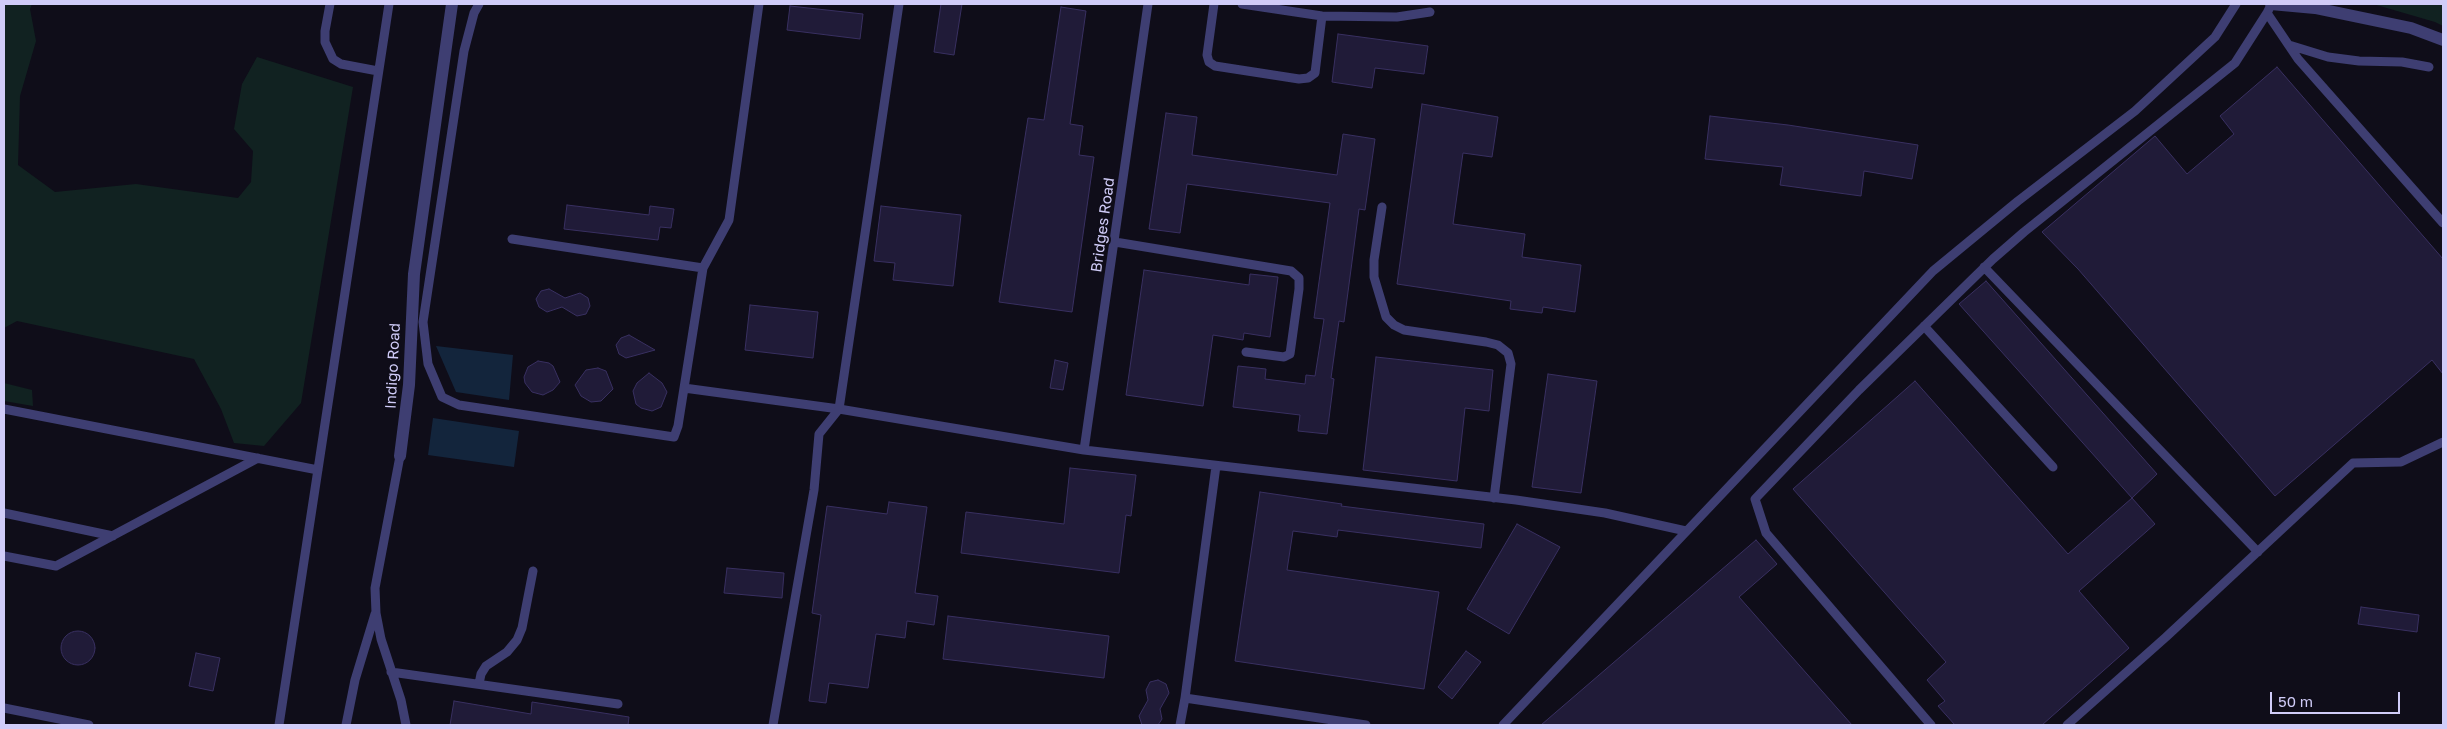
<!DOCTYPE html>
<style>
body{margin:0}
#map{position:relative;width:2447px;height:729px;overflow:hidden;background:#0f0d19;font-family:"Golos Text",sans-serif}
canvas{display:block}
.frame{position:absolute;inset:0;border:5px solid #d0ccf8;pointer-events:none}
.scale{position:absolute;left:2270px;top:692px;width:130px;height:22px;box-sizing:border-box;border:2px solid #d0ccf8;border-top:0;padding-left:6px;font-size:15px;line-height:18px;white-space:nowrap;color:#d0ccf8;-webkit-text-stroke:4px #0f0d19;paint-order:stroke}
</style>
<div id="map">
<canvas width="2447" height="729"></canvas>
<div class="frame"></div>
<div class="scale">50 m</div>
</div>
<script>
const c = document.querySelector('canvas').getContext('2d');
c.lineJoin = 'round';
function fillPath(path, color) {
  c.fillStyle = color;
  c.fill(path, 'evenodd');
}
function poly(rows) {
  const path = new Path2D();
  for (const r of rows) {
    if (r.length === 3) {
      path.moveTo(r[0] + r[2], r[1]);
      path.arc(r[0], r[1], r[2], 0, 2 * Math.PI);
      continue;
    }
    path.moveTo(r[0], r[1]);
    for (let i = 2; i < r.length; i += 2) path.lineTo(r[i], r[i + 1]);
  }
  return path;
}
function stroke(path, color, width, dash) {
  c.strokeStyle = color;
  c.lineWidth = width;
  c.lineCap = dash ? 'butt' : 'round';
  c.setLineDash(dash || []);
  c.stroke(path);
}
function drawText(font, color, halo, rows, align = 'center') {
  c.font = font + ' "Golos Text",sans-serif';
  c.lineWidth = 4.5;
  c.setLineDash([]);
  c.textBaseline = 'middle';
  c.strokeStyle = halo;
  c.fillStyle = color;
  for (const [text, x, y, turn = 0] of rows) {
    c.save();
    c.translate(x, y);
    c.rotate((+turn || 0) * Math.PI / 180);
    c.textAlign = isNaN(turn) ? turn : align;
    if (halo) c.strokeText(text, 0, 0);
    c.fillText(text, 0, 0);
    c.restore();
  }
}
const green = poly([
 [4,4,32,4,30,9,36,41,20,96,18,165,55,192,136,184,238,198,251,182,253,151,234,129,242,84,257,57,353,87,301,403,264,446,234,443,221,409,194,359,17,321,4,328],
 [2373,4,2443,4,2443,26,2435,22],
 [4,383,32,390,33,406,4,401]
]);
const water = poly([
 [436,346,513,355,509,400,456,392],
 [433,418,519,431,514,467,428,455]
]);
const building = poly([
 [941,4,962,4,954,55,934,52,941,4],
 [790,6,863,14,860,39,787,30,790,6],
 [1061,7,1086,11,1070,124,1083,126,1079,155,1094,157,1072,312,999,302,1028,118,1044,120,1061,7],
 [1338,34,1428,46,1424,74,1375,68,1372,88,1332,82,1338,34],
 [2277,67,2443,259,2443,374,2432,360,2275,496,2078,269,2042,232,2155,136,2187,174,2234,134,2220,116,2277,67],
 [1422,104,1498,117,1492,157,1463,153,1453,224,1525,234,1522,257,1581,265,1575,312,1543,307,1542,313,1510,309,1511,301,1397,284,1422,104],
 [1166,113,1197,117,1192,155,1337,175,1343,134,1375,139,1365,210,1359,209,1344,322,1339,321,1331,378,1334,379,1327,434,1298,431,1300,415,1233,407,1238,366,1266,369,1265,379,1305,384,1306,375,1315,376,1324,319,1314,318,1330,203,1187,184,1180,233,1149,229,1166,113],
 [1710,116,1788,125,1918,145,1912,179,1864,171,1861,196,1780,185,1783,167,1705,159,1710,116],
 [567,205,649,215,650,206,674,209,671,228,660,227,658,240,564,229,567,205],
 [881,206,961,215,953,286,893,280,895,263,874,261,881,206],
 [1144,270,1249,285,1250,274,1278,277,1270,337,1244,333,1243,340,1213,335,1203,406,1126,395,1144,270],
 [1986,281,2157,474,2132,498,1959,304,1986,281],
 [549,289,565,298,580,293,588,298,590,306,586,314,577,316,562,307,547,312,539,307,536,299,541,291,549,289],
 [750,305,818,312,813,358,745,350,750,305],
 [629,335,655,350,626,358,619,354,616,345,621,338,629,335],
 [1376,357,1493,370,1489,411,1465,408,1457,481,1363,470,1376,357],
 [1055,360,1068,363,1063,390,1050,388,1055,360],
 [538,361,549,363,553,366,560,382,553,390,543,395,532,392,525,383,524,377,528,367,538,361],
 [598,368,606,371,613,389,601,401,591,402,581,396,575,385,586,370,598,368],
 [649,373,662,383,667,392,661,407,652,411,641,408,636,404,633,391,637,383,649,373],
 [1548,374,1597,381,1581,493,1532,487,1548,374],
 [1915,381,2068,554,2132,498,2155,524,2079,591,2129,648,2042,725,1955,725,1938,706,1945,701,1927,680,1946,662,1793,489,1915,381],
 [1070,468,1136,475,1131,516,1126,515,1119,573,961,553,966,512,1064,524,1070,468],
 [1260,492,1342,504,1341,506,1484,524,1481,548,1338,530,1337,537,1293,531,1287,570,1439,592,1424,689,1235,661,1260,492],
 [889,502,927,507,915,593,938,596,934,625,907,621,905,638,876,634,868,688,829,683,826,703,809,701,821,615,812,613,827,506,887,514,889,502],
 [1517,524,1560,547,1509,634,1467,609,1517,524],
 [1756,540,1777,564,1739,597,1852,725,1541,725,1756,540],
 [727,568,784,573,782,598,724,593,727,568],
 [2361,607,2419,615,2417,632,2358,624,2361,607],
 [948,616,1109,636,1104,678,943,659,948,616],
 [78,648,17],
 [1466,651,1481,662,1452,699,1438,687,1466,651],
 [196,653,220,658,213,691,189,686,196,653],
 [1158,680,1166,684,1169,693,1160,709,1162,719,1158,725,1142,725,1139,716,1148,700,1146,690,1150,682,1158,680],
 [454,701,531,714,532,702,629,717,628,725,450,725,454,701]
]);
const service = poly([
 [330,4,325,31,325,42,333,59,341,64,378,71],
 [479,4,474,13,464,51,423,322,428,364,442,397,459,405,674,437,678,426,703,268,729,220,759,4],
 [1214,4,1207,55,1209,62,1215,66,1299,79,1308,78,1315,73,1322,16],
 [1242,4,1322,16,1397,17,1430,12],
 [2269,9,2267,13,2298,59,2443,223],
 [2289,45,2328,57,2359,61,2402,62,2429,67],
 [1382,207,1374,260,1374,277,1386,317,1394,325,1404,330,1486,342,1498,345,1508,353,1511,364,1494,498],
 [512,239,703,268],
 [1115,242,1291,271,1299,278,1299,289,1290,354,1284,357,1246,352],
 [1984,267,2258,552],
 [1924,326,2053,467],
 [684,388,839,409,1084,450,1516,500,1605,513,1686,531],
 [4,409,318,470],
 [1084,450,1148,4],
 [400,456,375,588,376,613,381,639,401,700,406,725],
 [1216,466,1185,698,1366,725],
 [4,513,113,536],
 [4,556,56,566,258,458],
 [391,672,618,704],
 [479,684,481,674,486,666,507,652,517,640,522,628,533,571],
 [4,708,89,725],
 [279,725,389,4],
 [346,725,355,680,375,614],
 [773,725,814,490,819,434,839,409,899,4],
 [1180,725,1185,698],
 [1503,725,1933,271,2018,201,2135,111,2215,37,2236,4],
 [1931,725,1766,533,1755,499,1859,390,1993,259,2024,232,2235,63,2267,13],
 [2067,725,2166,637,2353,463,2401,462,2443,442]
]);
const minor = poly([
 [400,456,409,385,414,274,452,4]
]);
const tertiary = poly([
 [2271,4,2315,8,2411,28,2443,40]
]);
const streetNames = [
 ["Bridges Road",1103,225,-82],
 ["Indigo Road",393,366,-87]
];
fillPath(green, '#112221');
fillPath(water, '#13253c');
fillPath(building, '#201b38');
stroke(building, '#393061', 1);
stroke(service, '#3e3e72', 9);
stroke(minor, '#3e3e72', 12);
stroke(tertiary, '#3e3e72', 12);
drawText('15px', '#d0ccf8', '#0f0d19', streetNames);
</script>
